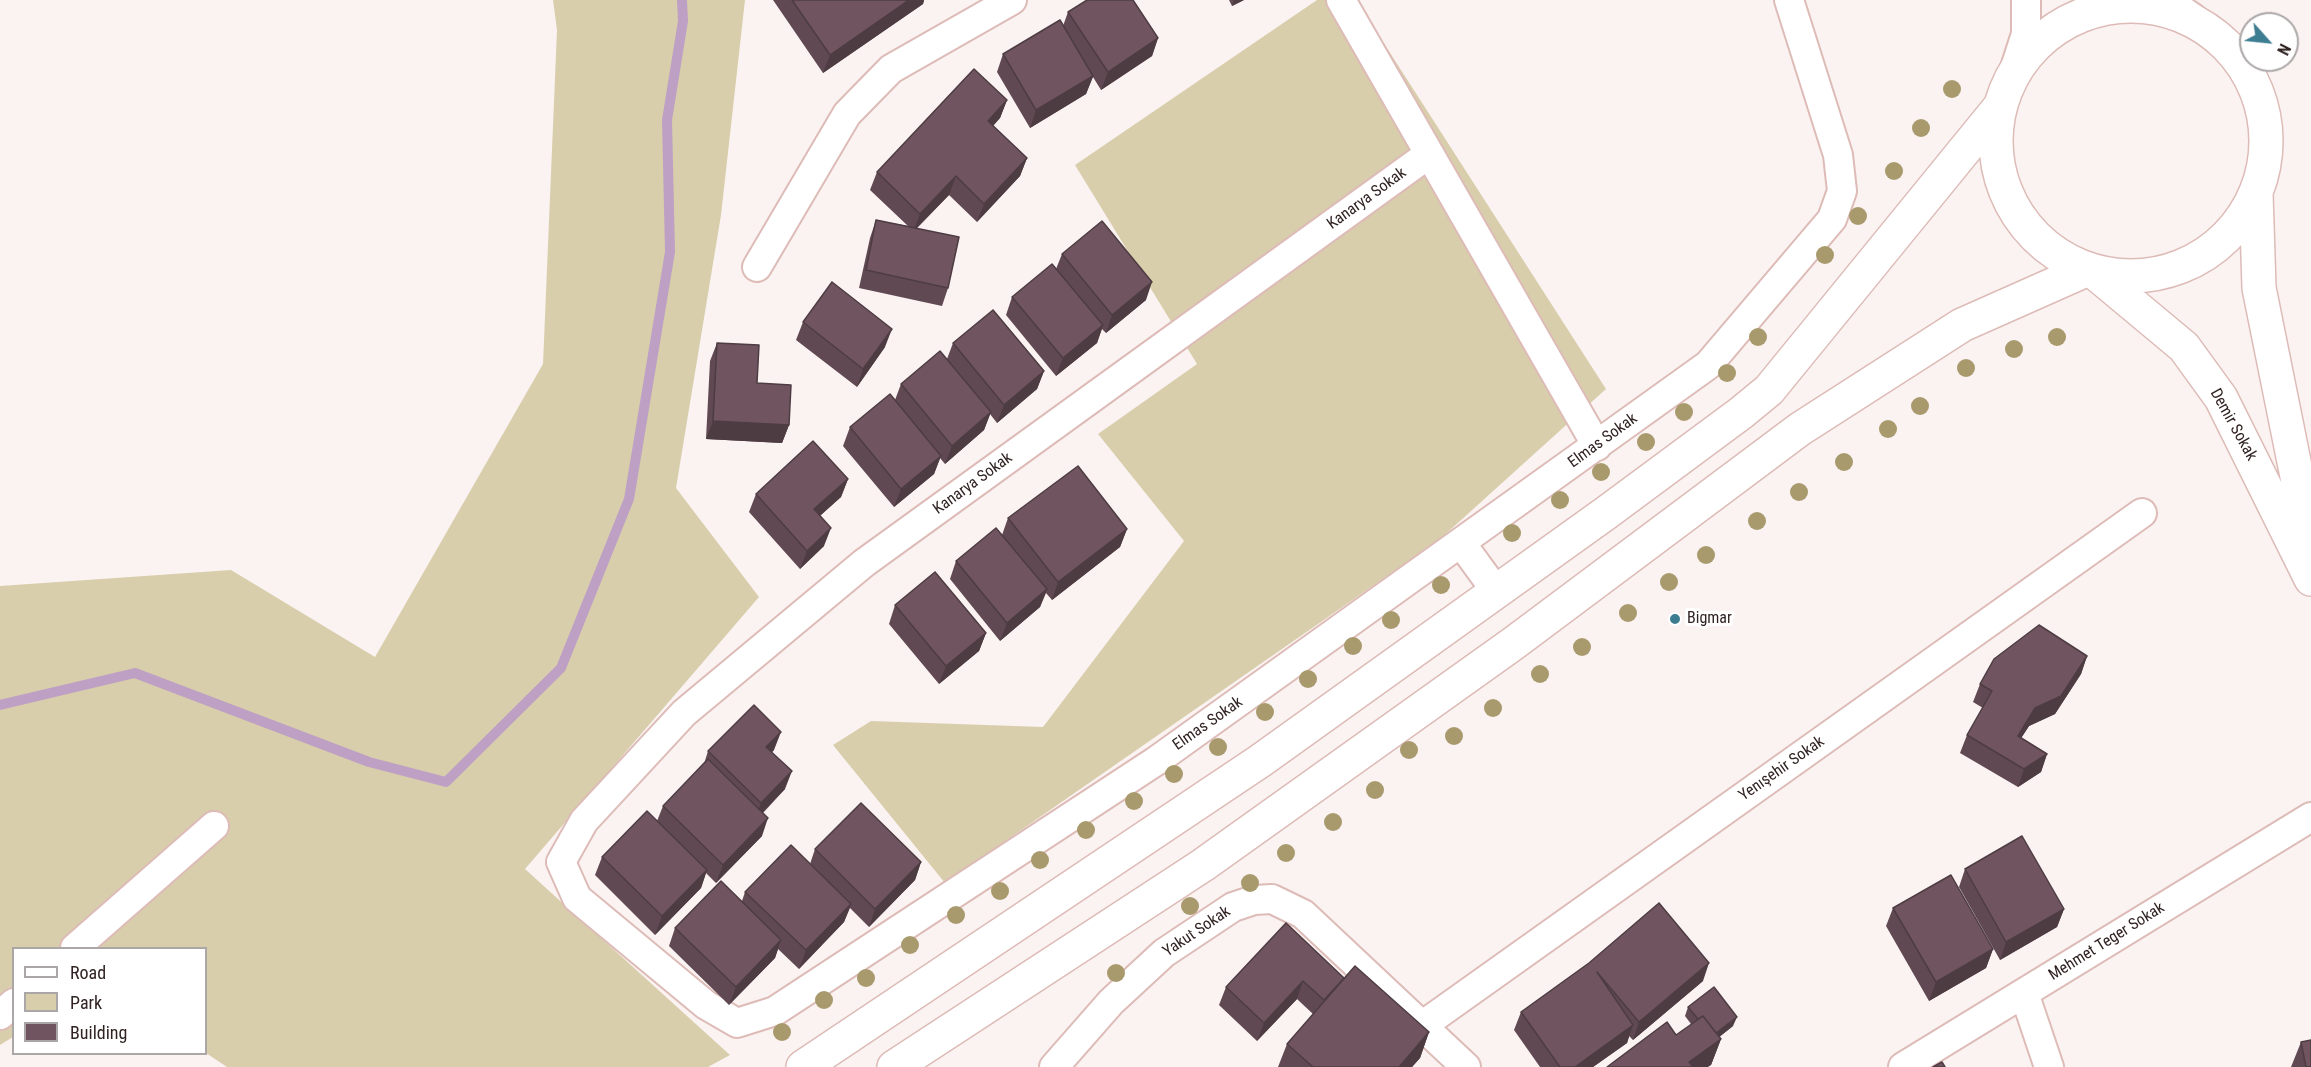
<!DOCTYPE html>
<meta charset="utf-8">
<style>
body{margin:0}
#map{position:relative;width:2311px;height:1067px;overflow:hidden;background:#fbf3f2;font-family:"Roboto Condensed",sans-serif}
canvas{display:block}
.legend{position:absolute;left:12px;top:947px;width:195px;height:108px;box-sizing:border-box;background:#fff;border:2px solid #aca7a7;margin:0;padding:8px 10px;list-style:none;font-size:18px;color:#302322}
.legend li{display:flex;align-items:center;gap:12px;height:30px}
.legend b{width:30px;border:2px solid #aca7a7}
.north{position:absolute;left:2239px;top:12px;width:60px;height:60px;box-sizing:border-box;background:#fff;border:2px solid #aca7a7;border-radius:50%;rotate:117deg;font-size:16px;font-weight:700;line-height:24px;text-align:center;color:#302322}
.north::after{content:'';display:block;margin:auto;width:21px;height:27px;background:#3d7d91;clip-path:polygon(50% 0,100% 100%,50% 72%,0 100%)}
</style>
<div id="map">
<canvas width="2311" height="1067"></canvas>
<ul class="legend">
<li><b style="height:8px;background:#fff"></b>Road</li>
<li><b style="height:16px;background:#d9ceac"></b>Park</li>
<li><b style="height:16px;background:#705560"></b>Building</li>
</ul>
<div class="north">N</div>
</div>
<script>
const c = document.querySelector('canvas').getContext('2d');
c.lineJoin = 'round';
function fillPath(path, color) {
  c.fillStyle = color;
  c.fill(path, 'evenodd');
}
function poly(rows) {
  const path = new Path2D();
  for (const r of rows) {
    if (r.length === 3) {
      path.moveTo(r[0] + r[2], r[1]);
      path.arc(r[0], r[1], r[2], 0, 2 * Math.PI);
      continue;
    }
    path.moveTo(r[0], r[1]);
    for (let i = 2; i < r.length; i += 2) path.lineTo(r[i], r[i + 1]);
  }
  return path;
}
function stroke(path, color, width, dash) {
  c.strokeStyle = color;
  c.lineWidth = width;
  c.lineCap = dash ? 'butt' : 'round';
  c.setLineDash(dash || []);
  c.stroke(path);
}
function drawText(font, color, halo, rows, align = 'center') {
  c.font = font + ' "Roboto Condensed",sans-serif';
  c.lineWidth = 6;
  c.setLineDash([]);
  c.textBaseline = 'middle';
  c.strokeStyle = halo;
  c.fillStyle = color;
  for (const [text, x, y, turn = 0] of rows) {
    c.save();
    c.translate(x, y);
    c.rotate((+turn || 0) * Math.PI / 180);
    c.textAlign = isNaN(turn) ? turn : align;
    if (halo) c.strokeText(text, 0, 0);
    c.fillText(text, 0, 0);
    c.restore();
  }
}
const green = poly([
 [553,0,745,0,721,215,676,488,759,597,525,869,730,1055,708,1067,227,1067,206,1053,206,948,14,948,13,1037,0,1045,0,586,231,570,375,657,543,364,557,30],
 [1317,0,1356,0,1606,389,1439,540,945,883,833,745,871,721,1043,727,1184,541,1098,434,1197,364,1075,165]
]);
const stream = poly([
 [0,705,135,673,369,762,446,782,561,668,629,499,670,252,667,120,683,21,682,0]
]);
const minor = poly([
 [1341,0,1597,446],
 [2167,0,2193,18],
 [2014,71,2026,34,2026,0],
 [1429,154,864,563,684,713,584,821,561,862,577,898,706,1005,737,1023,775,1011,1156,761,1708,365,1832,219,1842,191,1838,155,1789,0],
 [757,267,847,114,891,69,1012,0],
 [1461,543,1496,591],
 [75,948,214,826],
 [2024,993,2049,1067],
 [0,1015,14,1003],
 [1423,1025,2142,513],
 [1054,1067,1111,1002,1164,953,1233,907,1254,900,1272,899,1303,914,1466,1067],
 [1903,1067,2311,817]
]);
const tertiary = poly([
 [2131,141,135],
 [2256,193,2259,288,2311,546],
 [2094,272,2184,347,2221,398,2311,579],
 [803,1067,1260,761,1606,513,1741,413,1769,390,1998,109],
 [894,1067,1203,865,1514,643,1800,429,1962,325,2086,270]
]);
const trees = [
 [1952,89],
 [1921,128],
 [1894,171],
 [1858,216],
 [1825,255],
 [1758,337],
 [2057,337],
 [2014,349],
 [1966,368],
 [1727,373],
 [1920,406],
 [1684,412],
 [1888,429],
 [1646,442],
 [1844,462],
 [1601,472],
 [1799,492],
 [1560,500],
 [1757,521],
 [1512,533],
 [1706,555],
 [1669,582],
 [1441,585],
 [1628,613],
 [1391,620],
 [1353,646],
 [1582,647],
 [1540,674],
 [1308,679],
 [1493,708],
 [1265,712],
 [1454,736],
 [1218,747],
 [1409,750],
 [1174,774],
 [1375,790],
 [1134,801],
 [1333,822],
 [1086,830],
 [1286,853],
 [1040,860],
 [1250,883],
 [1000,891],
 [1190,906],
 [956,915],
 [910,945],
 [1116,973],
 [866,978],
 [824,1000],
 [782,1032]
];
const wall = poly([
 [773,0,924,0,923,4,823,73],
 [1229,0,1244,0,1232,6],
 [1068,12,1158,38,1152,56,1101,90,1093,77,1086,94,1030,128,997,72,1003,54,1063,26],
 [1007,100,1000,118,993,126,1027,158,1020,176,977,222,949,195,917,228,948,288,942,306,859,288,870,238,876,220,908,226,870,190,877,172],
 [1062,254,1146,300,1106,333,1102,329,1097,343,1056,376,1006,315,1012,297,1056,269],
 [803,322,885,347,857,387,796,340],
 [717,343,757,383,789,425,782,443,706,439,710,361],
 [953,343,1044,371,1037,389,997,423,990,414,984,430,945,464,940,458,934,474,894,507,843,446,850,427,895,400,901,384,947,359],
 [848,479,841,497,820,516,824,546,800,569,749,512,756,494],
 [1008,518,1127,529,1120,547,1052,600,1046,593,1040,607,1000,641,950,579,956,561,1002,535],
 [895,605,986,633,979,651,939,684,889,624],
 [2087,656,2081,674,2055,714,2029,726,2021,738,2047,754,2041,772,2018,787,1960,753,1967,735,1983,708,1973,702,1980,684],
 [774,750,772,752,785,789,763,813,762,836,716,883,706,873,701,888,655,935,595,875,602,857,657,821,663,806,704,764,708,751],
 [815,849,921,862,915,880,869,927,850,908,844,922,799,969,778,949,775,958,729,1005,669,946,675,928,742,901,745,892,810,864],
 [1965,869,2064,909,2057,927,2000,960,1959,887],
 [1893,908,1993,949,1986,968,1929,1001,1886,926],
 [1589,963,1703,981,1633,1040,1629,1036,1627,1043,1593,1067,1540,1067,1514,1030,1521,1012],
 [1344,978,1429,1032,1420,1058,1412,1067,1278,1067,1287,1044,1313,1014,1297,999,1257,1041,1219,1005,1226,987],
 [1688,1007,1733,1026,1719,1037,1721,1039,1711,1065,1691,1024,1685,1016],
 [2301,1042,2311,1067,2291,1067]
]);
const shadedWall = poly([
 [909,0,924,0,923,4,823,73,830,55],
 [1234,0,1244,0,1232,6],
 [1158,38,1152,56,1101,90,1108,72],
 [1093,76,1086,94,1030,128,1036,110],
 [1007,100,1000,118,981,139,988,121],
 [1027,158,1020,176,977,222,984,204],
 [956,176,949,195,913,232,920,214],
 [1152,282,1146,300,1106,333,1112,315],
 [1103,325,1097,343,1056,376,1063,358],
 [892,329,885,347,857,387,863,369],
 [1044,371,1037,389,997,423,1004,405],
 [991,412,984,430,945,464,952,446],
 [713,421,789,425,782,443,706,439],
 [941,456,934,474,894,507,901,489],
 [848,479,841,497,807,527,814,509],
 [831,528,824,546,800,569,807,551],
 [1127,529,1120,547,1052,600,1058,582],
 [1047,589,1040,607,1000,641,1007,623],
 [986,633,979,651,939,684,946,666],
 [2087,656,2081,674,2055,714,2029,726,2011,754,2018,736,2035,708],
 [781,732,774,750,760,765,766,747],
 [2047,754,2041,772,2018,787,2024,769],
 [792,771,785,789,754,821,761,803],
 [768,818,762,836,716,883,723,865],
 [921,862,915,880,869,927,875,909],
 [707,870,701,888,655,935,662,916],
 [851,904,844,922,799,969,806,950],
 [2064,909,2057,927,2000,960,2006,942],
 [781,940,775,958,729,1005,736,987],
 [1993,949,1986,968,1929,1001,1936,982],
 [1709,963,1703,981,1633,1040,1639,1022],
 [1303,981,1297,999,1257,1041,1264,1023],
 [1737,1017,1733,1026,1708,1046,1712,1037],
 [1633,1025,1627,1043,1593,1067,1575,1067],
 [1429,1032,1420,1058,1412,1067,1399,1067],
 [1721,1039,1711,1065,1708,1067,1687,1067,1689,1062]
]);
const building = poly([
 [792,0,909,0,830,55,792,0],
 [1087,0,1133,0,1158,38,1108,72,1068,12,1087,0],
 [1060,20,1093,76,1036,110,1003,54,1060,20],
 [974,69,1007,100,988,121,1027,158,984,204,956,176,920,214,877,172,974,69],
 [876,220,959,237,948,288,866,270,876,220],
 [1102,221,1152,282,1112,315,1062,254,1102,221],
 [1052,264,1103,325,1063,358,1012,297,1052,264],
 [832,282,892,329,863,369,803,322,832,282],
 [993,310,1044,371,1004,405,953,343,993,310],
 [717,343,759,345,757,383,791,385,789,425,713,421,717,343],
 [940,351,991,412,952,446,901,384,940,351],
 [890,394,941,456,901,489,850,427,890,394],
 [813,441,848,479,814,509,831,528,807,551,756,494,813,441],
 [1078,466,1127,529,1058,582,1008,518,1078,466],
 [996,528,1047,589,1007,623,956,561,996,528],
 [935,572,986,633,946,666,895,605,935,572],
 [2039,625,2087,656,2061,696,2035,708,2018,736,2047,754,2024,769,1967,735,1992,691,1980,684,1994,659,2039,625],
 [754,705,781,732,766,747,792,771,761,803,708,751,754,705],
 [708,759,768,818,723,865,663,806,708,759],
 [861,803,921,862,875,909,815,849,861,803],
 [647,811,707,870,662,916,602,857,647,811],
 [2022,836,2064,909,2006,942,1965,869,2022,836],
 [791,845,851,904,806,950,745,892,791,845],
 [1951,875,1993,949,1936,982,1893,908,1951,875],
 [721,881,781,940,736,987,675,928,721,881],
 [1659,903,1709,963,1639,1022,1597,972,1633,1025,1575,1067,1560,1067,1521,1012,1589,963,1659,903],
 [1286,923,1344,978,1324,1000,1303,981,1264,1023,1226,987,1286,923],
 [1355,966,1429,1032,1399,1067,1313,1067,1287,1044,1355,966],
 [1714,987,1737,1017,1716,1033,1703,1016,1698,1019,1688,1007,1714,987],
 [1703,1016,1721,1039,1689,1062,1693,1067,1607,1067,1667,1022,1676,1035,1703,1016],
 [2311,1040,2311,1067,2306,1067,2301,1042,2311,1040],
 [1942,1062,1945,1067,1933,1067,1942,1062]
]);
const markers = [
 [1675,619,6,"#3d7d91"]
];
const streetNames = [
 ["Kanarya Sokak",1367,199,-36],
 ["Demir Sokak",2233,425,61],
 ["Elmas Sokak",1603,441,-36],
 ["Kanarya Sokak",973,484,-36],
 ["Elmas Sokak",1208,724,-35],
 ["Yenışehir Sokak",1782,769,-35],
 ["Yakut Sokak",1197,932,-34],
 ["Mehmet Teger Sokak",2107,942,-32]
];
const poiNames = [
 ["Bigmar",1687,619]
];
fillPath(green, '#d9ceac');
stroke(stream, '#bda0c4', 10);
stroke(minor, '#ddbbb7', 32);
stroke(tertiary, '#ddbbb7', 36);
stroke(minor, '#fff', 28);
stroke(tertiary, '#fff', 33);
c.fillStyle = '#a89a6d';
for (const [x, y] of trees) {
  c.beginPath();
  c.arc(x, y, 9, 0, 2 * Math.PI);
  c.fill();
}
fillPath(wall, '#604953');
fillPath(shadedWall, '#4e3c43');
fillPath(building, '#705560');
stroke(building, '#4e3c43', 1.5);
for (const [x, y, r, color] of markers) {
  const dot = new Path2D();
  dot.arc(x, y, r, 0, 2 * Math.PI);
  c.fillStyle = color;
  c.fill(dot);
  stroke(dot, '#fff', 2);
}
drawText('16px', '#302322', '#fff', streetNames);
drawText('16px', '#302322', '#fff', poiNames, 'left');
</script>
